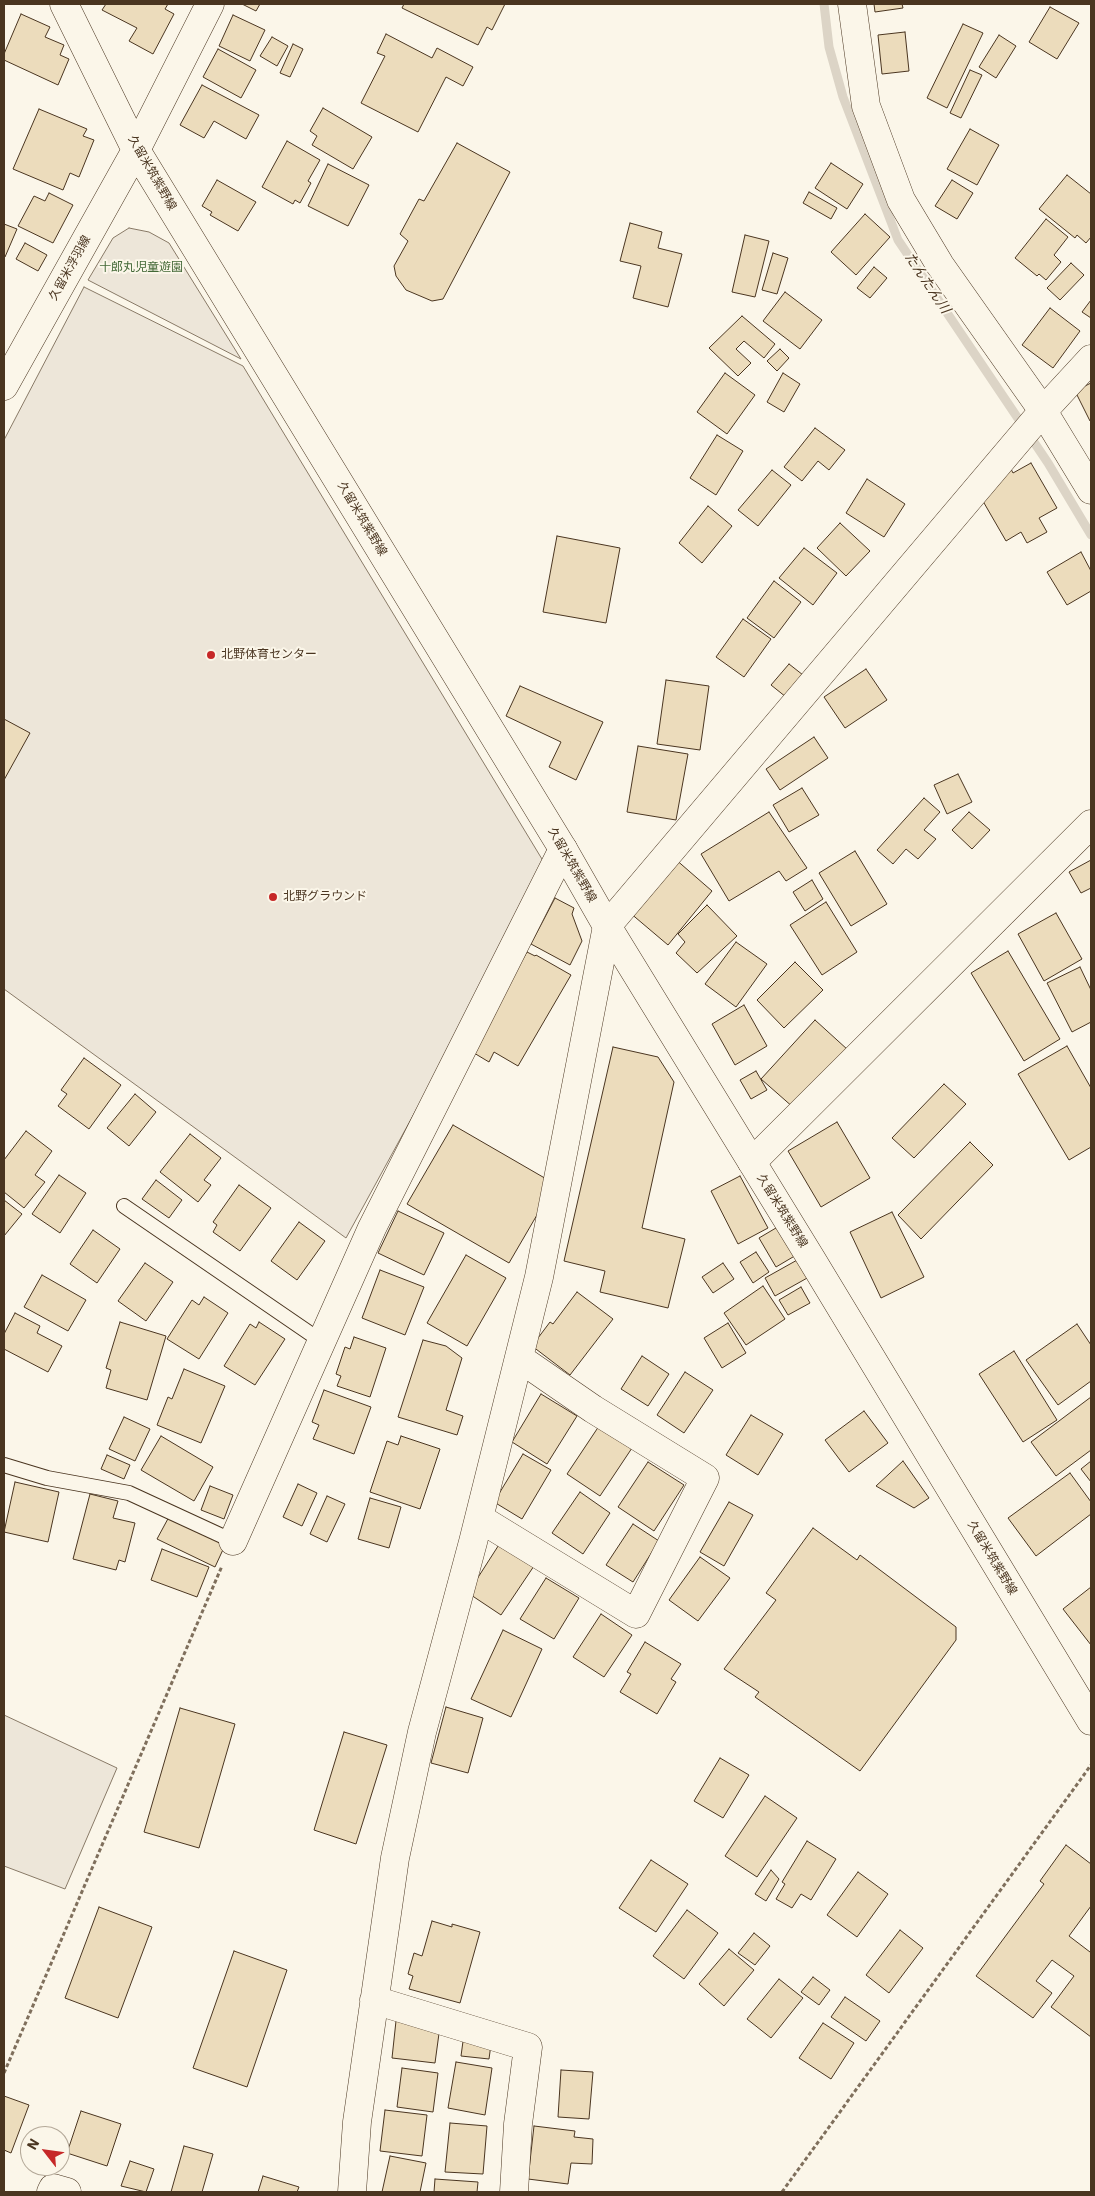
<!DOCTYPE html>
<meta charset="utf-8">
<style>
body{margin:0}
#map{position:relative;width:1095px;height:2196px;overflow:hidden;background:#fbf6e9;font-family:"IBM Plex Sans",sans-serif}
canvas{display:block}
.frame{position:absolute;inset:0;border:5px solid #4a3520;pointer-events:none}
.north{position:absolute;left:20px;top:2126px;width:50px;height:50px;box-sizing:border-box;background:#fbf6e9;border:1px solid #b4a999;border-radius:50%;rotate:300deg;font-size:14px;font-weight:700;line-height:20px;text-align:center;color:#4a3520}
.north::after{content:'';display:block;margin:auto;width:18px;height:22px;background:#c62828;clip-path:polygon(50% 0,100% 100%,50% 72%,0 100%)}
</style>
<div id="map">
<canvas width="1095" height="2196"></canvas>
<div class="frame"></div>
<div class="north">N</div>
</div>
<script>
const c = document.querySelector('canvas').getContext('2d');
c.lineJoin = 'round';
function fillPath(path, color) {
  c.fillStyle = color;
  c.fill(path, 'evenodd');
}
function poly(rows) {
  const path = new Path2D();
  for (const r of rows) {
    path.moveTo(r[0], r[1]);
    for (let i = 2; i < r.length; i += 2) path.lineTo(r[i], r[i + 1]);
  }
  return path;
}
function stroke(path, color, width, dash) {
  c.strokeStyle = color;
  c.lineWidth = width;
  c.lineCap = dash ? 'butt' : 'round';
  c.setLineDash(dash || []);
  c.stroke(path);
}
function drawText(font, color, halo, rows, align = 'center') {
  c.font = font + ' "IBM Plex Sans","Noto Sans JP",sans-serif';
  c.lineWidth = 4;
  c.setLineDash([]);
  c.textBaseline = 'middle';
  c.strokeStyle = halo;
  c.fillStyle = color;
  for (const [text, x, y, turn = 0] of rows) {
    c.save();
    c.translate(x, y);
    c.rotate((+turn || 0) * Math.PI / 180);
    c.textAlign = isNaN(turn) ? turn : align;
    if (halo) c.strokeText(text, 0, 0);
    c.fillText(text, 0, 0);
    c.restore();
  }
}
const green = poly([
 [129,228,149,232,169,243,241,359,88,280,113,238,129,228],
 [84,287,243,366,548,869,346,1238,4,989,4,440,84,287],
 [4,1715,117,1768,65,1889,4,1866,4,1715]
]);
const stream = poly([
 [824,4,829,47,843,97,898,240,1048,463,1091,535]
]);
const building = poly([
 [106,4,168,4,165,9,174,14,153,54,129,41,137,28,102,10,106,4],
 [242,4,260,4,256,11,242,4],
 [404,4,505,4,492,30,487,27,478,45,402,8,404,4],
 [874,4,902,4,903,8,875,12,874,4],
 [1050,7,1079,23,1057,59,1029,42,1050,7],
 [21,14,50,27,45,37,64,45,60,55,69,59,58,85,4,60,4,54,21,14],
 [233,15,265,30,250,61,219,46,233,15],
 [963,24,983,33,947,108,927,98,963,24],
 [905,32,909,71,882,74,878,35,905,32],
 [386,34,432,58,437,48,473,67,463,86,446,77,418,132,361,103,385,56,377,53,386,34],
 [999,35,1016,46,996,78,979,67,999,35],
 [272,37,288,46,277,66,260,56,272,37],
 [293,44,303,49,290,77,280,73,293,44],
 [218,49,256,70,241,98,203,77,218,49],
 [970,70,982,75,961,118,950,113,970,70],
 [202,85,259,115,246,139,214,121,204,138,180,125,202,85],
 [323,108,372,137,353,169,312,145,317,136,310,131,323,108],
 [39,109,87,129,83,136,94,140,79,177,70,173,63,190,13,169,39,109],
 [970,129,999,145,977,185,947,169,970,129],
 [287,141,320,160,308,181,311,183,300,203,295,200,293,204,262,187,287,141],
 [457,143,510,172,443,299,432,301,406,290,396,276,394,266,408,241,400,234,419,199,424,201,457,143],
 [831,163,863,184,847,209,815,188,831,163],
 [328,164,369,185,348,226,308,206,328,164],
 [1067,175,1091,194,1091,237,1086,243,1077,235,1075,238,1039,209,1067,175],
 [217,180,256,202,238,231,210,215,212,212,202,206,217,180],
 [952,180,973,193,957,219,935,206,952,180],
 [809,192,837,208,831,219,803,203,809,192],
 [49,193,73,205,53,243,18,226,34,196,45,201,49,193],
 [865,214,890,237,856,275,831,252,865,214],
 [1046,219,1068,237,1054,255,1061,262,1046,280,1039,274,1037,276,1015,258,1046,219],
 [630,223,662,232,658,248,682,254,668,307,633,298,641,266,620,261,630,223],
 [4,224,17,229,5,257,4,256,4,224],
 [745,235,769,241,755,297,732,292,745,235],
 [25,243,47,255,38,271,16,259,25,243],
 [773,253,788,258,777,294,762,290,773,253],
 [1071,263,1084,275,1060,300,1047,288,1071,263],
 [874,267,887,278,870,298,857,288,874,267],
 [785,292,822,320,800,349,763,321,785,292],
 [1091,300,1091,318,1082,312,1091,300],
 [1050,308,1080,331,1053,368,1022,345,1050,308],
 [742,316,775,344,764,358,744,341,736,349,751,363,738,376,709,348,742,316],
 [780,349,789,358,777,371,767,361,780,349],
 [725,373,755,395,727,434,697,412,725,373],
 [783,373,800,384,784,412,767,402,783,373],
 [1091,383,1091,420,1090,421,1075,391,1091,383],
 [815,428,845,450,829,470,818,461,802,481,784,467,815,428],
 [717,435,743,451,716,495,690,478,717,435],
 [1031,463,1057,508,1039,518,1047,532,1027,543,1021,532,1006,541,980,496,1011,469,1013,473,1031,463],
 [772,470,791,485,758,526,738,510,772,470],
 [867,479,905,504,884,537,846,513,867,479],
 [708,506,732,526,702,563,679,543,708,506],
 [840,523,870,551,846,576,817,548,840,523],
 [557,536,620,548,606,623,543,612,557,536],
 [804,548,837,573,813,605,779,578,804,548],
 [1081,552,1091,571,1091,591,1067,605,1047,572,1081,552],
 [774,581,801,602,774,638,747,618,774,581],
 [743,619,771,639,744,677,716,657,743,619],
 [789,664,803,675,786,697,771,685,789,664],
 [866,669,887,700,845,728,824,697,866,669],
 [666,680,709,686,700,750,657,744,666,680],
 [520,686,603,722,576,780,549,767,561,742,506,716,520,686],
 [4,719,30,733,4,780,4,719],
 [814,737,828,758,780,790,766,769,814,737],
 [638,746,688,754,676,820,627,812,638,746],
 [958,774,972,802,947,814,934,785,958,774],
 [802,788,819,815,789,832,773,805,802,788],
 [924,798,940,812,924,830,936,839,918,859,906,849,893,864,877,850,924,798],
 [769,812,807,868,786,881,779,871,729,901,701,854,769,812],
 [969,812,990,830,972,849,952,830,969,812],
 [855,851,887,904,851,926,819,873,855,851],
 [674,858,712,891,668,945,629,912,674,858],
 [1091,860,1091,888,1081,893,1069,872,1091,860],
 [812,880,823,899,805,911,793,892,812,880],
 [555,898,574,908,572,914,582,941,570,965,531,944,555,898],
 [826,902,857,952,822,975,790,925,826,902],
 [707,905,737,936,697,973,676,953,685,942,678,934,707,905],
 [1056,913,1082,959,1044,981,1018,934,1056,913],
 [736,942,767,964,736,1007,705,984,736,942],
 [1008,951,1060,1039,1024,1061,971,973,1008,951],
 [527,952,535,956,536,955,571,975,518,1066,494,1052,489,1062,469,1050,527,952],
 [795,962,823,990,784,1028,757,1000,795,962],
 [1080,967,1091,990,1091,1022,1072,1032,1047,983,1080,967],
 [744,1005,767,1046,735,1065,712,1024,744,1005],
 [815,1020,848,1050,794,1108,761,1079,815,1020],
 [1067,1046,1091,1088,1091,1147,1069,1160,1018,1074,1067,1046],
 [613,1047,658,1057,674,1082,642,1228,685,1239,668,1308,600,1292,605,1271,564,1261,613,1047],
 [84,1058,121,1085,89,1129,58,1106,67,1094,61,1090,84,1058],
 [756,1071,767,1090,751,1099,740,1080,756,1071],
 [944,1084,966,1104,914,1158,892,1138,944,1084],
 [135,1094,156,1112,129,1146,107,1128,135,1094],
 [837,1122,870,1178,821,1207,788,1151,837,1122],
 [453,1125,555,1184,509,1263,407,1204,453,1125],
 [26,1131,52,1151,35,1175,45,1182,24,1208,4,1192,4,1160,26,1131],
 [190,1134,221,1158,204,1180,211,1185,198,1202,160,1172,190,1134],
 [970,1142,993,1165,921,1239,898,1215,970,1142],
 [59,1175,86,1193,60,1233,32,1214,59,1175],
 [740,1176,768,1228,738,1244,711,1191,740,1176],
 [156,1180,182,1200,169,1218,142,1199,156,1180],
 [239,1185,271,1208,240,1251,213,1232,217,1225,213,1222,239,1185],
 [4,1200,22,1214,4,1236,4,1200],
 [398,1211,444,1233,424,1275,378,1253,398,1211],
 [892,1212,924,1277,881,1298,850,1232,892,1212],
 [299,1222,325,1241,297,1280,271,1261,299,1222],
 [781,1225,798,1254,776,1267,759,1238,781,1225],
 [93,1230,120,1249,97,1283,70,1264,93,1230],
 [756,1252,769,1272,753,1283,740,1262,756,1252],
 [466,1255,506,1278,467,1346,427,1323,466,1255],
 [799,1259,809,1277,775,1296,765,1278,799,1259],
 [145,1263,173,1282,146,1321,118,1301,145,1263],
 [723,1263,734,1279,713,1293,702,1277,723,1263],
 [380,1270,424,1287,405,1335,362,1318,380,1270],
 [42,1275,86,1300,68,1331,24,1307,42,1275],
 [763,1286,785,1319,746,1345,724,1313,763,1286],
 [801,1287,810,1303,788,1315,779,1300,801,1287],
 [577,1292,613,1319,570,1375,532,1346,550,1322,553,1324,577,1292],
 [204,1297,228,1313,199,1359,167,1339,192,1300,199,1305,204,1297],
 [15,1313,40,1326,37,1333,62,1346,48,1372,4,1349,4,1334,15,1313],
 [120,1322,166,1336,147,1400,106,1388,111,1370,106,1368,120,1322],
 [259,1322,285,1339,255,1385,224,1366,250,1324,256,1328,259,1322],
 [728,1323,746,1353,722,1368,704,1338,728,1323],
 [1077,1324,1091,1345,1091,1381,1058,1405,1026,1360,1077,1324],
 [354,1337,386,1348,370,1397,337,1386,341,1376,336,1374,345,1347,350,1349,354,1337],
 [423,1340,446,1346,462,1358,446,1410,463,1416,457,1435,398,1417,423,1340],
 [1014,1351,1057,1420,1023,1442,979,1374,1014,1351],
 [642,1356,669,1374,648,1406,621,1389,642,1356],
 [184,1369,225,1386,201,1443,157,1425,168,1397,172,1399,184,1369],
 [685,1372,713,1390,684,1433,657,1415,685,1372],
 [324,1390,371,1407,354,1454,313,1439,319,1425,312,1422,324,1390],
 [541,1394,577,1416,547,1464,512,1442,541,1394],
 [1091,1397,1091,1450,1056,1476,1031,1442,1091,1397],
 [864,1411,888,1443,849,1472,825,1440,864,1411],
 [751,1415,783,1434,758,1475,726,1455,751,1415],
 [124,1417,150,1429,135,1461,109,1449,124,1417],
 [601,1423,634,1445,600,1496,567,1474,601,1423],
 [161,1436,213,1467,194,1501,141,1470,161,1436],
 [401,1436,440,1449,420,1509,370,1492,387,1441,398,1445,401,1436],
 [523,1454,551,1470,522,1519,494,1502,523,1454],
 [107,1455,130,1465,124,1479,101,1469,107,1455],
 [903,1461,929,1498,914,1508,876,1486,903,1461],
 [1091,1461,1091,1482,1081,1469,1091,1461],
 [648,1462,684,1485,654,1531,618,1507,648,1462],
 [1070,1473,1091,1502,1091,1514,1036,1556,1008,1518,1070,1473],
 [15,1482,59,1492,48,1542,4,1532,15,1482],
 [298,1484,317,1493,302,1526,283,1517,298,1484],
 [210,1486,233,1495,224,1519,201,1510,210,1486],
 [580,1492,610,1513,583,1554,552,1533,580,1492],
 [90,1494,118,1501,113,1518,135,1523,125,1562,119,1560,116,1570,73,1559,90,1494],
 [327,1496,345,1504,327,1542,310,1534,327,1496],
 [370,1498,401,1507,389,1548,358,1539,370,1498],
 [729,1502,753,1515,724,1566,700,1552,729,1502],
 [170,1515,226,1543,215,1567,157,1539,170,1515],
 [633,1524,659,1541,633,1582,606,1565,633,1524],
 [813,1528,857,1560,860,1555,956,1627,956,1640,860,1771,755,1697,759,1692,724,1669,776,1600,766,1593,813,1528],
 [502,1540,536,1563,501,1615,468,1593,502,1540],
 [162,1549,209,1567,197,1597,151,1580,162,1549],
 [700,1557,730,1578,698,1621,669,1600,700,1557],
 [546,1578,579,1598,554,1639,520,1619,546,1578],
 [1091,1587,1091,1645,1063,1609,1091,1587],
 [601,1614,632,1635,604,1677,573,1657,601,1614],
 [503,1630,542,1649,511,1717,471,1699,503,1630],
 [645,1642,681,1664,671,1679,676,1682,657,1714,620,1692,631,1674,627,1672,645,1642],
 [446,1707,483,1718,468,1773,431,1763,446,1707],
 [180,1708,235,1724,199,1848,144,1832,180,1708],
 [344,1732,387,1745,356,1844,314,1830,344,1732],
 [720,1758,749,1775,723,1818,694,1801,720,1758],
 [765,1796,797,1818,757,1877,725,1856,765,1796],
 [807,1841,836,1859,811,1900,801,1894,792,1908,776,1899,785,1884,782,1882,807,1841],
 [1066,1845,1091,1864,1091,1906,1069,1936,1090,1952,1091,1950,1091,2037,1051,2007,1074,1976,1052,1960,1036,1981,1052,1993,1033,2018,976,1976,1044,1884,1040,1881,1066,1845],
 [651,1860,688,1884,656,1932,619,1908,651,1860],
 [771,1870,779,1879,766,1901,755,1894,771,1870],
 [858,1872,888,1894,857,1937,827,1915,858,1872],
 [99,1907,152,1927,118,2018,65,1998,99,1907],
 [687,1910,718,1933,684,1979,653,1956,687,1910],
 [432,1921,452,1927,452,1924,480,1932,460,2003,409,1989,413,1976,408,1974,414,1953,422,1956,432,1921],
 [900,1930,923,1948,889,1993,866,1975,900,1930],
 [754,1933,770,1946,755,1965,738,1953,754,1933],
 [729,1949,754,1970,724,2006,699,1984,729,1949],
 [234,1951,287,1970,247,2087,193,2068,234,1951],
 [813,1977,830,1990,819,2005,801,1992,813,1977],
 [779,1979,803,1998,771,2038,747,2019,779,1979],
 [845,1997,880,2021,866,2041,831,2017,845,1997],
 [396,2021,440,2026,435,2063,392,2058,396,2021],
 [823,2023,854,2043,831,2079,799,2058,823,2023],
 [464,2034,492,2037,489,2059,461,2056,464,2034],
 [456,2062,492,2068,485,2115,448,2108,456,2062],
 [402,2068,438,2073,433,2112,397,2107,402,2068],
 [561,2070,593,2072,589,2119,558,2117,561,2070],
 [4,2096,29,2105,11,2153,4,2150,4,2096],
 [385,2110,427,2115,422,2156,380,2151,385,2110],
 [81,2111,121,2124,107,2166,67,2153,81,2111],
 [450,2123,487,2126,483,2174,445,2172,450,2123],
 [534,2126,575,2131,574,2137,593,2139,592,2164,571,2163,568,2184,528,2179,534,2126],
 [184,2146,213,2154,202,2192,171,2192,184,2146],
 [390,2156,426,2163,420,2192,382,2192,390,2156],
 [130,2161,154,2169,146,2192,121,2186,130,2161],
 [263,2176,299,2187,297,2192,258,2192,263,2176],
 [435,2179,478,2182,477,2192,434,2192,435,2179]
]);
const path = poly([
 [4,2073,222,1566],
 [782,2192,1091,1765]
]);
const service = poly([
 [124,1206,321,1341],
 [4,1465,47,1478,129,1493,233,1541]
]);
const minor = poly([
 [852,4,866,106,901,200,940,265,1043,411,1091,490],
 [752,1162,1091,824],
 [479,1518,636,1614,705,1478,593,1409,519,1358],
 [233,1541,372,1228,563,849],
 [374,2000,528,2047,518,2124,514,2192],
 [51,2192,53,2188,67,2192],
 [352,2192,357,2122,395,1858,422,1732,473,1542,539,1277,607,926,1043,411,1091,359]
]);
const tertiary = poly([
 [136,150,210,4]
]);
const primary = poly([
 [64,4,136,150,563,849,607,926,812,1260,1091,1721],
 [4,386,136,150]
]);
const markers = [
 [211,655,5,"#c62828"],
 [273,897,5,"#c62828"]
];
const streetNames = [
 ["久留米筑紫野線",152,173,60],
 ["久留米浮羽線",70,268,-61],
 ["久留米筑紫野線",362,519,59],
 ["久留米筑紫野線",572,865,60],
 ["久留米筑紫野線",782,1211,58],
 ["久留米筑紫野線",992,1558,59]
];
const parkNames = [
 ["十郎丸児童遊園",141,268]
];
const poiNames = [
 ["北野体育センター",221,655],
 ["北野グラウンド",283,897]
];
const waterNames = [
 ["たんたん川",927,283,56]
];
fillPath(green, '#ede6d9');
stroke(green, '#887966', 1);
stroke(stream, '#dcd4c6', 9);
fillPath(building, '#ecdcbc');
stroke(building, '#4a3520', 1);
stroke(service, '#4a3520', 16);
stroke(minor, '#4a3520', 29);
stroke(tertiary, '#4a3520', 29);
stroke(primary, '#4a3520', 29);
stroke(path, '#7f6f5c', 3, [4, 2.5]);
stroke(service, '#fbf6e9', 14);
stroke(minor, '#fbf6e9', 28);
stroke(tertiary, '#fbf6e9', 28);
stroke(primary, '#fbf6e9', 28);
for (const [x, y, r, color] of markers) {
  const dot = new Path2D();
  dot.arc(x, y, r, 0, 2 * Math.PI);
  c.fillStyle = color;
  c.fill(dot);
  stroke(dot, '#fbf6e9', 2);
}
drawText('12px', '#4a3520', '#fbf6e9', streetNames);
drawText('12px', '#436837', '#fbf6e9', parkNames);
drawText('12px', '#4a3520', '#fbf6e9', poiNames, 'left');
drawText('italic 14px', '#4a3520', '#fbf6e9', waterNames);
</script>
